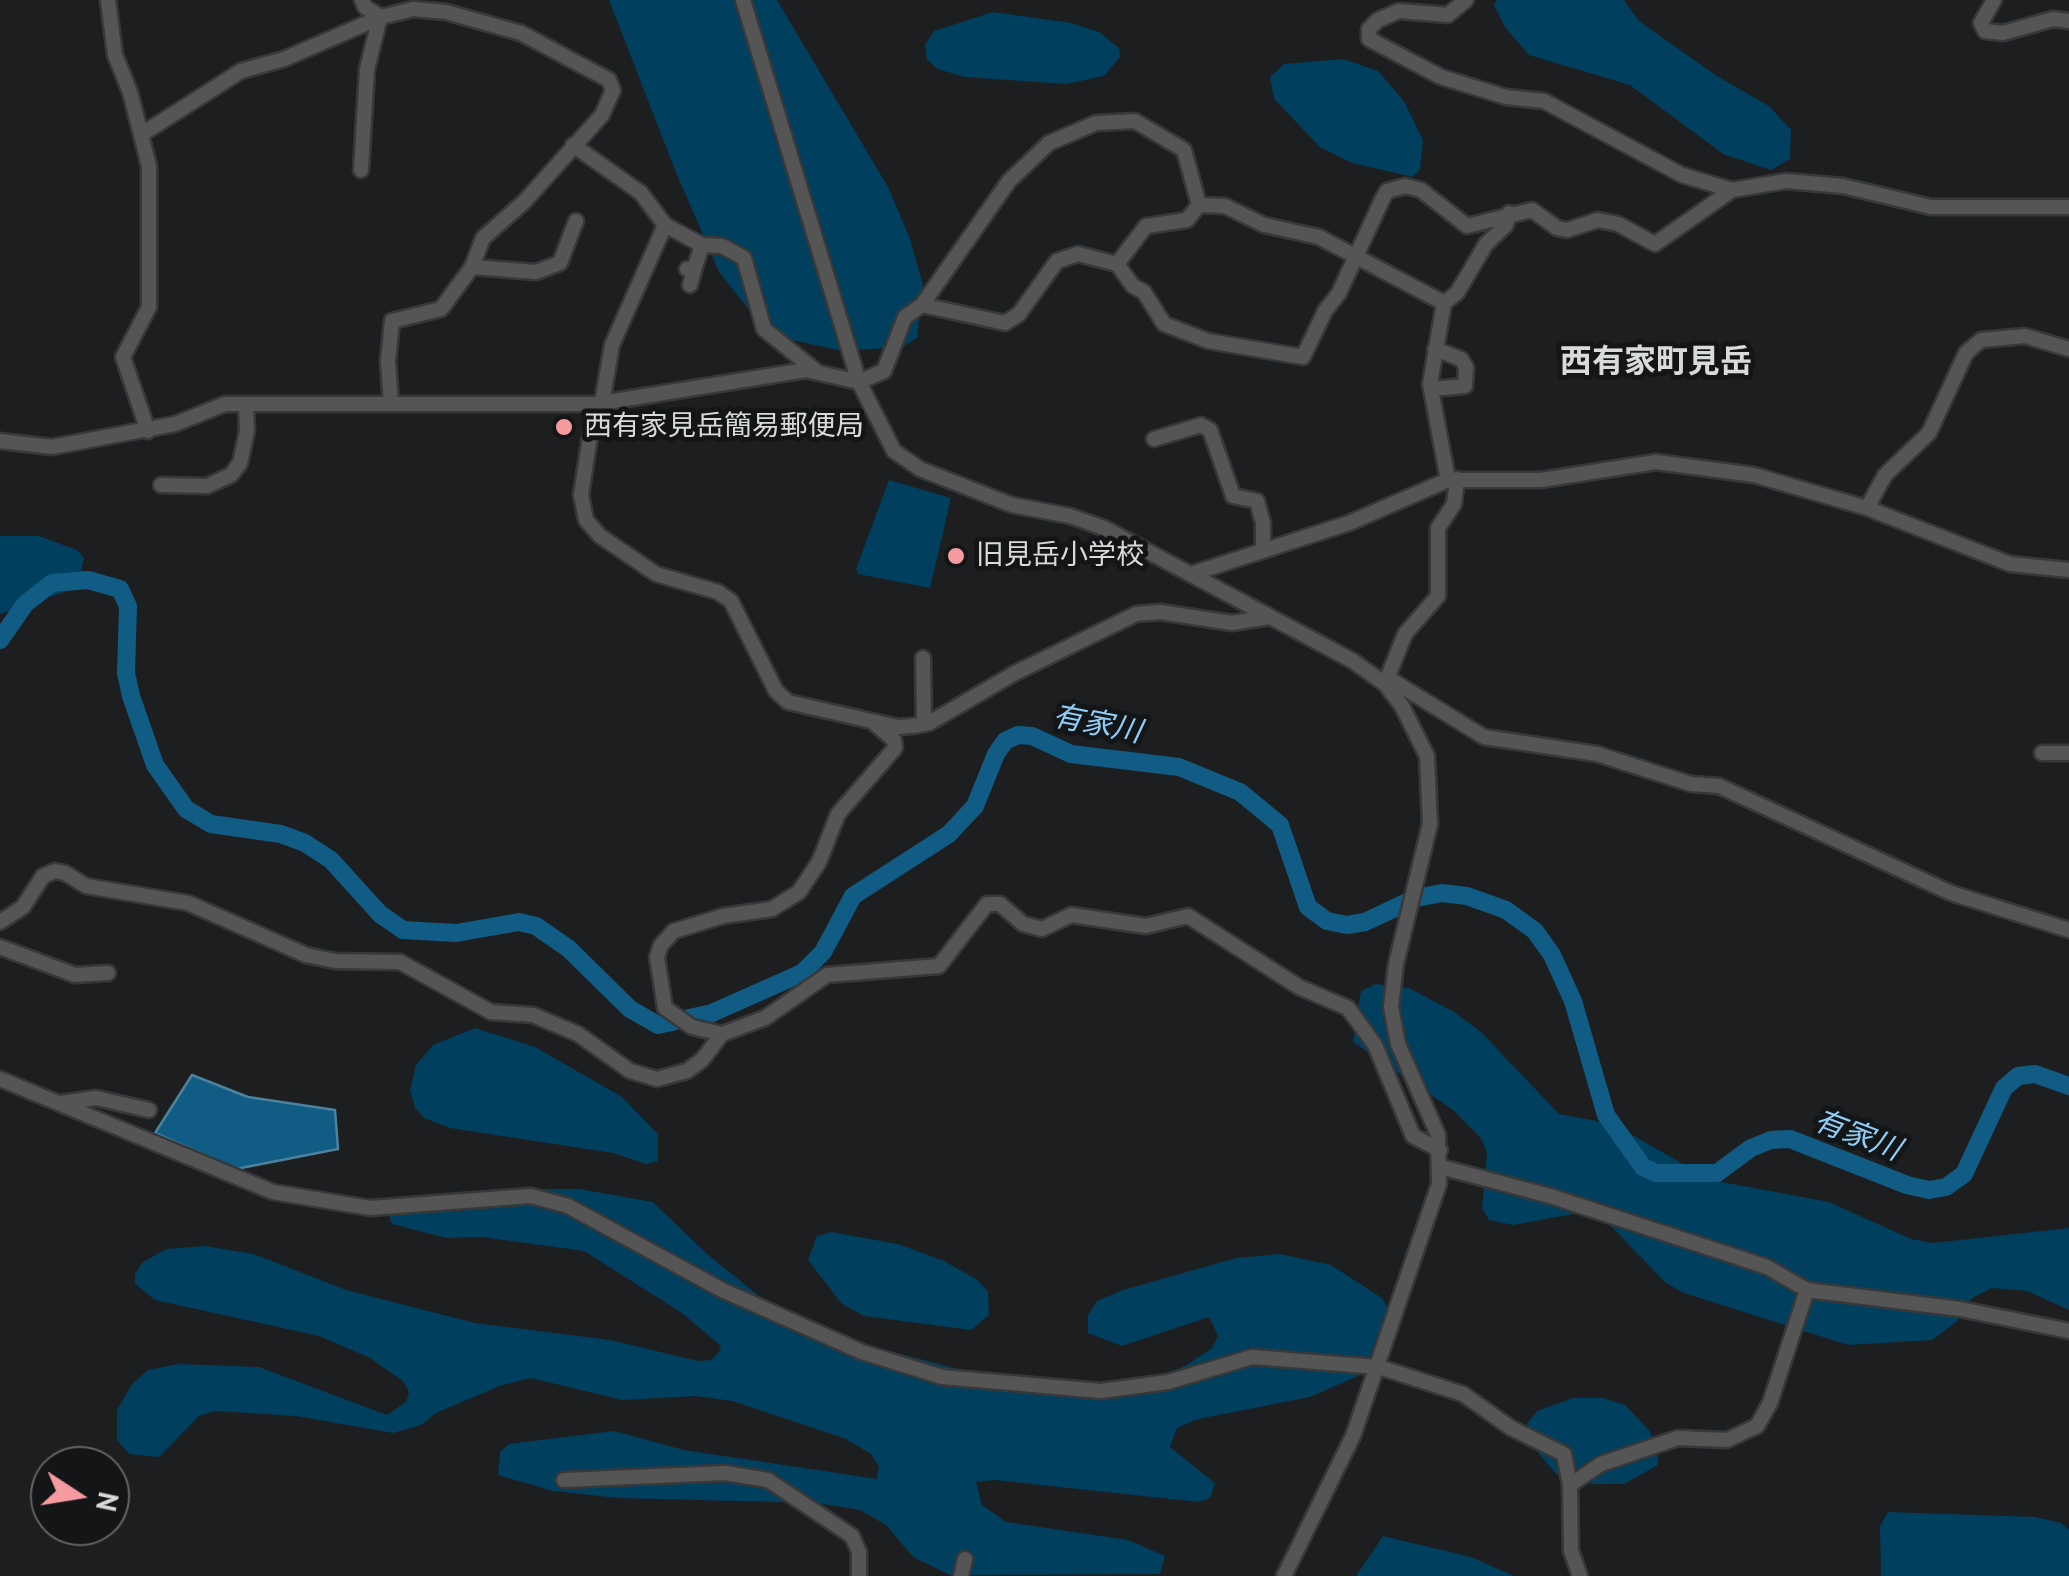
<!DOCTYPE html>
<meta charset="utf-8">
<style>
body{margin:0}
#map{position:relative;width:2069px;height:1576px;overflow:hidden;background:#1c1e20;font-family:"PT Sans",sans-serif}
canvas{display:block}
.north{position:absolute;left:30px;top:1446px;width:100px;height:100px;box-sizing:border-box;background:#131517;border:2px solid #626465;border-radius:50%;rotate:102deg;font-size:28px;font-weight:700;line-height:40px;text-align:center;color:#d9dadb}
.north::after{content:'';display:block;margin:auto;width:35px;height:45px;background:#f59b9f;clip-path:polygon(50% 0,100% 100%,50% 72%,0 100%)}
</style>
<div id="map">
<canvas width="2069" height="1576"></canvas>
<div class="north">N</div>
</div>
<script>
const c = document.querySelector('canvas').getContext('2d');
c.lineJoin = 'round';
function fillPath(path, color) {
  c.fillStyle = color;
  c.fill(path, 'evenodd');
}
function poly(rows) {
  const path = new Path2D();
  for (const r of rows) {
    path.moveTo(r[0], r[1]);
    for (let i = 2; i < r.length; i += 2) path.lineTo(r[i], r[i + 1]);
  }
  return path;
}
function stroke(path, color, width, dash) {
  c.strokeStyle = color;
  c.lineWidth = width;
  c.lineCap = dash ? 'butt' : 'round';
  c.setLineDash(dash || []);
  c.stroke(path);
}
function drawText(font, color, halo, rows, align = 'center') {
  c.font = font + ' "PT Sans","Noto Sans JP",sans-serif';
  c.lineWidth = 10;
  c.setLineDash([]);
  c.textBaseline = 'middle';
  c.strokeStyle = halo;
  c.fillStyle = color;
  for (const [text, x, y, turn = 0] of rows) {
    c.save();
    c.translate(x, y);
    c.rotate((+turn || 0) * Math.PI / 180);
    c.textAlign = isNaN(turn) ? turn : align;
    if (halo) c.strokeText(text, 0, 0);
    c.fillText(text, 0, 0);
    c.restore();
  }
}
const green = poly([
 [609,0,777,0,888,187,909,236,923,285,917,338,902,347,842,351,778,337,758,321,719,272,675,170],
 [1497,0,1624,0,1639,21,1717,76,1769,106,1791,130,1790,159,1771,170,1723,154,1630,85,1529,55,1505,27,1494,5],
 [993,12,1071,23,1099,32,1119,48,1120,57,1104,76,1066,84,964,77,938,69,927,60,925,45,934,31],
 [1343,59,1378,71,1404,101,1423,140,1420,169,1413,177,1352,163,1320,147,1274,99,1270,77,1284,64],
 [889,480,951,498,930,588,858,574,856,569],
 [0,536,39,536,77,550,84,558,79,581,67,591,0,614],
 [1376,984,1409,988,1454,1012,1481,1032,1559,1114,1613,1124,1711,1180,1829,1202,1911,1239,1933,1243,2069,1228,2069,1310,2027,1291,1992,1288,1972,1298,1956,1322,1932,1340,1848,1345,1684,1293,1666,1283,1603,1218,1584,1212,1513,1225,1489,1220,1482,1208,1487,1153,1481,1138,1453,1110,1353,1042,1361,991],
 [475,1028,535,1047,622,1097,658,1134,658,1161,646,1164,613,1153,450,1128,424,1118,415,1108,410,1090,416,1065,433,1045],
 [499,1189,579,1189,653,1202,706,1253,796,1326,991,1378,1061,1387,1118,1384,1164,1376,1188,1364,1212,1348,1218,1336,1209,1317,1122,1346,1088,1333,1088,1315,1097,1301,1123,1290,1236,1258,1280,1254,1331,1265,1382,1298,1400,1329,1387,1355,1360,1375,1310,1397,1198,1419,1177,1428,1170,1447,1215,1483,1210,1498,1199,1502,995,1480,976,1482,982,1505,1006,1522,1128,1540,1165,1556,1160,1574,950,1575,913,1557,886,1525,860,1510,817,1503,618,1498,553,1491,498,1475,500,1452,509,1444,614,1431,684,1450,877,1479,879,1467,871,1454,846,1439,732,1401,696,1396,622,1400,531,1378,502,1385,436,1413,421,1425,393,1433,296,1416,215,1411,199,1416,159,1457,129,1454,117,1440,117,1410,132,1384,148,1370,178,1364,259,1367,387,1415,406,1402,409,1392,403,1381,370,1358,319,1336,155,1300,135,1284,135,1274,143,1262,166,1249,205,1246,254,1254,346,1290,475,1323,610,1340,698,1361,711,1360,719,1352,721,1346,682,1313,584,1251,482,1237,446,1238,392,1224,389,1216,392,1207,434,1197],
 [831,1232,898,1244,944,1261,976,1279,988,1291,989,1315,971,1330,864,1316,842,1304,808,1260,817,1236],
 [1573,1398,1603,1398,1625,1405,1649,1430,1657,1445,1658,1465,1624,1484,1594,1484,1556,1474,1529,1442,1526,1425,1537,1411],
 [1888,1512,2035,1517,2061,1523,2069,1530,2069,1576,1881,1576,1880,1526],
 [1383,1536,1471,1557,1514,1576,1356,1576]
]);
const water = poly([
 [192,1075,248,1097,335,1110,338,1149,236,1169,155,1133,192,1075]
]);
const river = poly([
 [0,640,25,604,52,583,88,580,120,589,128,606,126,673,131,696,155,765,186,809,211,824,281,834,305,843,331,860,380,914,403,930,456,933,519,922,536,926,569,949,630,1009,658,1025,712,1013,802,973,823,952,853,896,949,834,975,806,996,754,1005,741,1018,735,1032,736,1071,754,1179,767,1240,792,1280,825,1308,907,1327,921,1347,925,1365,922,1416,898,1442,893,1467,896,1506,910,1535,931,1552,955,1573,1001,1606,1115,1643,1167,1656,1173,1717,1173,1751,1148,1771,1140,1790,1139,1907,1185,1929,1190,1946,1187,1964,1174,2004,1088,2018,1076,2035,1074,2069,1086]
]);
const minor = poly([
 [108,0,115,55,130,92,149,166,149,307,123,357,148,431],
 [362,0,365,7,381,17],
 [743,0,859,382,894,451,920,469,1012,505,1070,516,1104,528,1353,661,1385,684,1402,706,1427,756,1430,824,1396,964,1391,1007,1398,1044,1438,1135,1439,1184,1353,1436,1284,1576],
 [1466,0,1448,15,1399,11,1378,20,1369,29,1369,39,1441,77,1506,97,1544,101,1682,175,1732,190],
 [1994,0,1981,23,1985,31,2003,33,2053,19,2069,21],
 [142,134,241,71,284,59,381,17,413,9,446,12,521,33,609,80,613,90,602,115,524,202,483,238,472,267,441,309,392,321,388,361,391,404],
 [573,145,641,193,665,225,612,345,602,403],
 [361,170,367,69,380,17],
 [1199,205,1225,206,1264,225,1319,237,1444,303,1430,384,1448,480],
 [665,225,702,245,722,246,744,258,764,329,816,371],
 [1117,264,1133,286,1144,292,1164,324,1208,341,1303,357,1325,311,1339,293,1382,200,1387,191,1405,186,1421,190,1467,226,1532,210,1557,228,1567,230,1598,220,1618,224,1655,244,1732,190,1786,181,1843,186,1931,207,2069,207],
 [472,267,536,272,560,263,576,221],
 [687,269,694,270,702,245],
 [690,285,694,270],
 [1444,303,1457,293,1486,244,1506,225,1509,213],
 [922,305,1005,323,1019,314,1057,261,1078,254,1117,264,1146,226,1187,220,1199,205],
 [1431,389,1465,386,1466,367,1461,359,1435,349],
 [595,404,581,495,586,520,600,536,656,574,718,592,731,601,776,691,788,702,898,727,913,726,929,723,1015,673,1136,614,1160,612,1232,623,1270,617],
 [1154,439,1201,425,1210,430,1233,496,1257,501,1263,523,1263,550],
 [0,441,52,447,175,424,225,404,595,404,806,370,859,382,884,371,905,317,922,305,1009,181,1049,143,1096,123,1135,121,1184,150,1199,205],
 [161,485,207,486,231,475,240,463,247,431,246,404],
 [1867,508,1885,475,1929,433,1966,353,1981,340,2025,336,2069,349],
 [1194,573,1349,523,1448,480,1541,480,1656,462,1754,475,1867,508,2010,564,2069,570],
 [923,658,924,724],
 [1388,678,1484,737,1597,754,1691,784,1719,786,1951,893,2069,930],
 [1385,684,1405,634,1438,596,1438,528,1454,504,1457,479],
 [2042,753,2069,753],
 [0,922,23,907,43,876,55,871,65,873,86,886,188,903,306,955,335,961,400,962,491,1012,533,1015,578,1034,630,1071,657,1079,687,1071,702,1060,722,1034,765,1018,827,975,939,966,987,904,1000,904,1023,924,1042,929,1071,915,1146,926,1188,916,1299,987,1348,1008,1375,1045,1413,1136,1440,1150],
 [0,947,75,975,108,973],
 [722,1034,692,1027,665,1008,657,957,661,945,674,931,723,916,772,909,799,892,819,862,838,814,895,748,894,740,873,722],
 [0,1079,273,1192,370,1208,531,1196,568,1206,722,1290,862,1352,942,1377,1101,1391,1168,1382,1252,1357,1379,1367,1463,1394,1511,1428,1564,1454,1570,1485,1571,1551,1580,1576],
 [61,1103,96,1098,149,1110],
 [1441,1167,1550,1196,1734,1256,1767,1267,1807,1290,1960,1309,2069,1331],
 [564,1480,725,1473,768,1480,852,1536,859,1552,859,1576],
 [1570,1485,1601,1464,1678,1438,1727,1440,1757,1426,1770,1403,1807,1290],
 [961,1576,965,1559]
]);
const markers = [
 [564,427,10,"#f59b9f"],
 [956,556,10,"#f59b9f"]
];
const poiNames = [
 ["西有家見岳簡易郵便局",584,427],
 ["旧見岳小学校",976,556]
];
const waterNames = [
 ["有家川",1097,725,11],
 ["有家川",1857,1136,21]
];
const quarterNames = [
 ["西有家町見岳",1656,363]
];
fillPath(green, '#003f5e');
fillPath(water, '#105c84');
stroke(water, '#4c829e', 2.5);
stroke(river, '#105c84', 18);
stroke(minor, '#36383a', 19);
stroke(minor, '#565555', 14);
for (const [x, y, r, color] of markers) {
  const dot = new Path2D();
  dot.arc(x, y, r, 0, 2 * Math.PI);
  c.fillStyle = color;
  c.fill(dot);
  stroke(dot, '#131517', 4);
}
drawText('28px', '#d9dadb', '#131517', poiNames, 'left');
drawText('italic 30px', '#8dcdf8', '#131517', waterNames);
drawText('bold 32px', '#d9dadb', '#131517', quarterNames);
</script>
